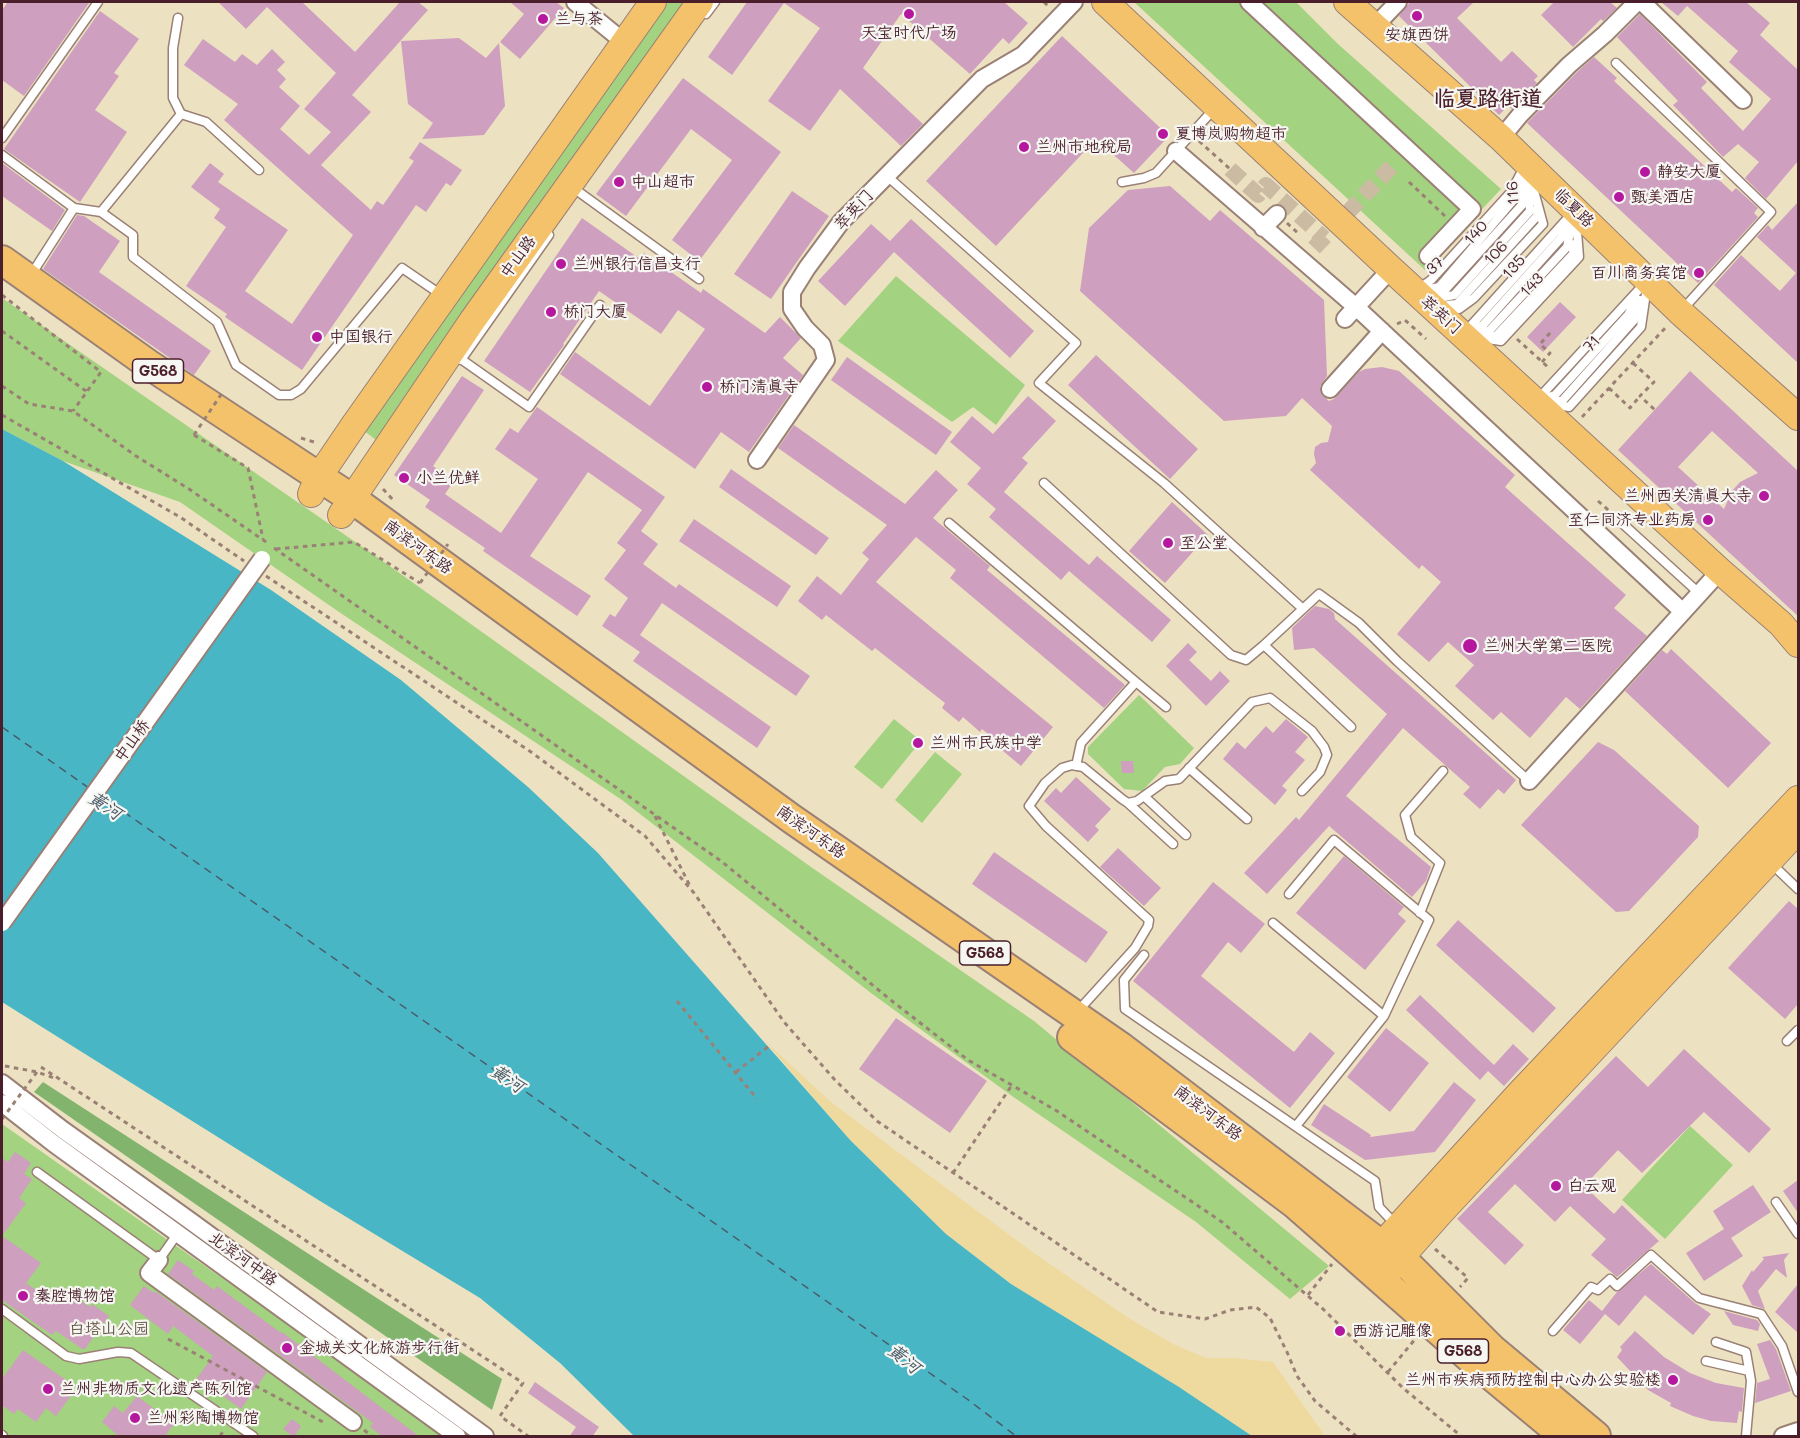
<!DOCTYPE html>
<meta charset="utf-8">
<style>
body{margin:0}
#map{position:relative;width:1800px;height:1438px;overflow:hidden;background:#ece2c1;font-family:Mali,sans-serif}
canvas{display:block}
.frame{position:absolute;inset:0;border:3px solid #4a1f2b;pointer-events:none}
</style>
<div id="map">
<canvas width="1800" height="1438"></canvas>
<div class="frame"></div>
</div>
<script>
const c = document.querySelector('canvas').getContext('2d');
c.lineJoin = 'round';
function fillPath(path, color) {
  c.fillStyle = color;
  c.fill(path, 'evenodd');
}
function poly(rows) {
  const path = new Path2D();
  for (const r of rows) {
    path.moveTo(r[0], r[1]);
    for (let i = 2; i < r.length; i += 2) path.lineTo(r[i], r[i + 1]);
  }
  return path;
}
function stroke(path, color, width, dash) {
  c.strokeStyle = color;
  c.lineWidth = width;
  c.lineCap = dash ? 'butt' : 'round';
  c.setLineDash(dash || []);
  c.stroke(path);
}
function drawText(font, color, halo, rows, align = 'center') {
  c.font = font + ' Mali,"LXGW WenKai TC",sans-serif';
  c.lineWidth = 4.5;
  c.setLineDash([]);
  c.textBaseline = 'middle';
  c.strokeStyle = halo;
  c.fillStyle = color;
  for (const [text, x, y, turn = 0] of rows) {
    c.save();
    c.translate(x, y);
    c.rotate((+turn || 0) * Math.PI / 180);
    c.textAlign = isNaN(turn) ? turn : align;
    if (halo) c.strokeText(text, 0, 0);
    c.fillText(text, 0, 0);
    c.restore();
  }
}
const green = poly([
 [668,2,688,2,376,440,363,430],
 [1134,2,1296,2,1338,44,1501,189,1425,270],
 [896,276,1025,385,996,425,973,407,952,422,838,341],
 [2,298,377,557,811,867,1034,1021,1329,1266,1290,1299,1196,1222,1012,1096,871,993,622,800,339,612,180,502,63,461,2,429],
 [1139,695,1194,748,1180,764,1165,767,1142,791,1124,789,1088,754,1088,747],
 [894,719,921,741,882,789,854,767],
 [935,752,962,774,922,823,895,800],
 [2,1124,375,1385,442,1436,2,1436],
 [1690,1126,1733,1165,1665,1239,1622,1200]
]);
const forest = poly([
 [43,1082,502,1379,492,1410,34,1092]
]);
const sand = poly([
 [764,1040,832,1103,1031,1251,1127,1317,1173,1344,1206,1358,1234,1358,1273,1362,1325,1436,1252,1436,1179,1387,1011,1284,946,1234,851,1141]
]);
const water = poly([
 [2,429,63,461,271,590,401,680,528,787,598,853,851,1141,946,1234,1011,1284,1179,1387,1252,1436,634,1436,560,1363,480,1298,320,1201,2,1002]
]);
const ferry = poly([
 [2,727,89,788],
 [101,796,967,1399,1016,1436]
]);
const building = poly([
 [8,2,87,2,89,3,24,96,2,80,2,10],
 [218,2,302,2,355,52,400,2,418,2,428,10,352,95,371,112,321,165,371,210,377,201,383,205,414,161,409,158,420,142,462,170,451,186,446,183,426,212,416,205,302,370,225,317,227,314,186,286,226,227,214,218,220,209,191,187,210,163,224,174,218,182,288,230,245,291,292,324,353,235,224,120,238,104,184,65,203,39,235,62,242,54,257,65,272,49,285,62,277,70,286,79,279,87,300,106,280,129,309,155,331,132,304,109,336,73,267,7,246,29],
 [510,2,556,2,564,8,520,59,500,42,524,14],
 [747,2,1004,2,1028,23,1009,44,1003,38,970,74,901,14,863,68,923,124,901,146,840,89,810,131,768,101,820,28,784,3,732,75,708,57],
 [1410,2,1474,2,1457,18,1501,62,1512,51,1538,76,1534,80,1537,83,1512,109,1508,106,1499,115,1399,16],
 [1554,2,1610,2,1617,8,1603,21,1601,19,1573,47,1541,15],
 [1661,2,1746,2,1770,23,1760,35,1798,70,1798,161,1766,199,1745,178,1759,162,1738,144,1723,157,1673,105,1678,101,1617,37,1640,14,1707,82,1701,88,1743,131,1771,99,1729,62,1738,51,1687,6,1678,16],
 [100,11,139,39,114,73,119,76,95,110,127,132,80,202,4,149],
 [1062,36,1169,136,1134,173,1096,139,996,246,926,181],
 [459,38,486,58,499,43,505,106,484,135,422,139,433,123,408,104,401,41],
 [1594,57,1617,78,1614,81,1732,192,1736,188,1758,208,1754,213,1758,217,1698,283,1527,123,1576,73],
 [683,78,781,152,699,261,672,240,732,160,691,129,626,216,596,194],
 [2,163,65,210,52,231,2,196],
 [1170,186,1210,221,1220,210,1324,300,1327,376,1320,386,1323,396,1329,401,1334,399,1359,372,1365,369,1382,367,1399,371,1515,475,1505,487,1626,595,1614,608,1647,636,1580,709,1566,697,1530,738,1501,712,1493,720,1455,686,1474,665,1448,642,1429,662,1397,634,1441,582,1422,565,1419,569,1310,470,1316,463,1314,454,1315,447,1321,443,1328,442,1332,426,1302,398,1286,416,1224,421,1080,291,1089,228,1128,190],
 [792,191,829,216,771,299,734,274],
 [1798,202,1798,363,1714,285,1741,255,1780,291,1796,273,1757,237,1768,225,1772,230],
 [77,215,84,216,120,241,99,272,211,351,194,375,43,269],
 [582,218,640,259,644,253,701,293,703,289,765,333,780,317,801,338,783,358,803,375,749,452,721,432,695,469,560,374,575,352,650,406,705,329,678,310,661,334,599,291,563,344,564,345,530,392,484,361],
 [911,219,1034,331,1010,358,894,252,845,306,818,281,871,224,890,241],
 [1560,302,1576,317,1543,352,1527,337],
 [1096,355,1198,449,1170,479,1068,385],
 [847,357,952,432,936,455,831,380],
 [1690,371,1798,471,1798,616,1618,450],
 [1712,431,1758,473,1740,482,1732,491,1724,509,1678,467],
 [462,376,484,390,433,466,454,481,445,494,501,533,538,479,495,449,510,428,518,433,537,407,665,497,641,531,658,544,643,564,676,588,679,584,810,676,796,696,662,603,640,635,771,727,757,748,633,661,640,652,602,626,610,614,615,617,628,598,604,579,626,550,617,543,642,510,588,472,530,556,591,596,577,616,483,551,485,548,425,507,430,500,394,475],
 [1028,396,1056,421,1022,458,1028,463,1004,492,1089,565,1097,556,1171,620,1152,642,1069,571,1061,580,989,517,996,509,967,484,981,468,950,442,972,416,993,434],
 [794,425,905,504,936,470,958,490,933,518,990,566,987,570,1125,685,1104,708,950,578,956,570,916,537,876,582,1053,727,1021,766,1003,751,1005,748,982,729,980,732,963,717,959,722,942,708,945,703,875,648,872,651,826,615,822,620,798,601,817,576,841,595,869,559,862,553,887,525,778,448],
 [731,469,829,538,816,555,719,487],
 [1172,502,1208,535,1165,583,1129,551],
 [694,519,791,586,777,607,679,541],
 [1315,606,1329,609,1334,613,1335,619,1516,780,1504,794,1498,789,1480,809,1463,794,1470,787,1403,728,1346,796,1431,867,1426,881,1412,897,1329,826,1267,894,1244,873,1296,817,1299,820,1387,714,1314,648,1294,650,1292,628],
 [1188,643,1197,652,1189,660,1211,681,1220,671,1230,681,1206,706,1166,666],
 [1671,649,1771,743,1728,788,1625,691,1662,650,1667,654],
 [1286,719,1308,737,1295,752,1305,760,1282,786,1287,790,1275,805,1223,759,1237,742,1245,749,1266,726,1273,733],
 [1598,742,1614,750,1699,826,1698,837,1629,911,1616,912,1521,825],
 [1121,761,1133,761,1134,773,1122,773],
 [1076,777,1111,809,1095,826,1099,830,1088,842,1044,801,1056,788,1061,793],
 [1118,848,1161,888,1144,906,1100,867],
 [994,852,1108,932,1086,963,972,884],
 [1344,856,1404,907,1398,914,1406,921,1365,970,1296,913],
 [1213,882,1265,924,1241,953,1228,942,1201,976,1294,1052,1310,1032,1335,1053,1290,1108,1133,981],
 [1789,901,1798,909,1798,1004,1785,1019,1728,968],
 [1458,920,1556,1008,1533,1033,1436,945],
 [1420,995,1494,1065,1513,1044,1529,1059,1504,1086,1488,1071,1480,1080,1406,1010],
 [896,1018,987,1081,950,1133,859,1069],
 [1386,1028,1429,1063,1390,1112,1347,1077],
 [1684,1049,1771,1129,1749,1153,1704,1112,1642,1173,1618,1150,1584,1186,1614,1214,1622,1205,1659,1241,1617,1277,1591,1255,1606,1239,1570,1206,1555,1222,1515,1184,1488,1212,1524,1245,1505,1265,1457,1219,1616,1056,1648,1087],
 [1454,1082,1476,1100,1435,1152,1365,1160,1311,1125,1324,1104,1371,1135,1370,1137,1414,1131],
 [15,1152,31,1163,24,1174,32,1179,19,1198,26,1203,2,1236,41,1263,26,1283,56,1304,65,1290,90,1307,92,1304,109,1316,84,1350,56,1331,52,1335,2,1300,2,1158,8,1162],
 [1798,1180,1798,1213,1783,1191],
 [1753,1185,1771,1212,1731,1238,1743,1256,1704,1281,1686,1253,1724,1229,1713,1211],
 [1789,1253,1784,1260,1787,1278,1776,1269,1758,1291,1765,1309,1752,1305,1742,1286,1752,1270,1753,1272,1764,1259,1762,1257],
 [178,1260,194,1271,192,1274,214,1290,217,1286,281,1333,282,1332,420,1437,383,1437,370,1427,373,1423,168,1274],
 [1651,1264,1695,1303,1711,1314,1693,1335,1645,1295,1619,1326,1605,1314,1580,1344,1563,1330,1589,1300,1602,1311,1617,1292],
 [1798,1284,1798,1333,1775,1312],
 [144,1286,154,1293,155,1291,267,1372,241,1409,216,1391,214,1394,195,1381,213,1356,173,1326,168,1334,130,1305],
 [1724,1311,1757,1320,1760,1324,1758,1331,1733,1325],
 [1635,1331,1664,1357,1690,1373,1716,1383,1744,1388,1742,1412,1739,1411,1737,1423,1711,1421,1693,1416,1670,1406,1671,1403,1648,1390,1617,1357,1622,1350,1620,1347],
 [1770,1340,1776,1349,1791,1391,1755,1403,1757,1383,1770,1379,1757,1344],
 [23,1350,66,1380,63,1385,73,1393,56,1416,46,1408,36,1422,18,1409,14,1414,2,1405,2,1379],
 [535,1382,599,1427,592,1437,569,1437,576,1427,528,1393],
 [137,1396,174,1424,164,1437,120,1437,102,1422,114,1406,123,1413],
 [292,1419,301,1426,294,1437,283,1429]
]);
const streetTunnel = poly([
 [1230,169,1258,195,1266,185,1324,238],
 [1314,248,1392,166]
]);
const path = poly([
 [1044,2,1050,8],
 [1199,141,1230,169],
 [1409,182,1446,217],
 [1287,223,1300,235],
 [2,295,101,372,73,411],
 [1397,324,1405,320,1426,339],
 [2,331,86,391],
 [1517,339,1550,369],
 [1542,362,1550,353,1540,344,1550,333],
 [1633,363,1654,382,1640,396,1655,410],
 [2,386,29,404,73,411,136,456,189,489,269,544],
 [1609,388,1630,408,1640,396],
 [2,415,180,517,244,561],
 [1582,417,1668,325],
 [194,435,248,468,263,539],
 [301,438,317,443],
 [383,489,395,502],
 [1598,501,1615,516],
 [274,548,721,861,892,1001,968,1060,1057,1111,1222,1222,1323,1309,1403,1388,1461,1436],
 [276,549,354,542,420,583],
 [266,576,531,752,645,836,694,893,784,1022,835,1080,877,1121,1158,1312,1205,1319,1230,1310,1256,1307,1270,1318,1287,1352,1297,1376,1315,1401,1356,1436],
 [655,816,691,888],
 [677,1001,757,1099],
 [5,1066,37,1072,57,1079],
 [41,1067,523,1383,500,1416,528,1436],
 [736,1072,769,1046],
 [953,1173,1012,1085],
 [1435,1249,1468,1278,1460,1287],
 [1308,1295,1332,1264],
 [168,1339,323,1422],
 [1388,1372,1416,1338],
 [364,1430,372,1436],
 [220,1436,224,1430]
]);
const lane = poly([
 [706,14,715,2],
 [178,18,173,48,173,98,181,114],
 [1616,63,1771,212,1683,309],
 [2,138,98,2],
 [2,155,74,208],
 [887,176,1076,343,1039,383,1164,483,1303,609],
 [1122,182,1144,178,1156,173,1214,109],
 [572,187,699,279],
 [101,212,133,235,133,257,217,322,236,365,279,395,291,395,301,389,402,268,443,296],
 [31,275,74,208,101,212,181,114,206,122,259,170],
 [1418,289,1431,280,1511,192,1523,169],
 [1430,289,1439,287,1517,196,1520,185],
 [1425,291,1444,291,1522,205,1526,168],
 [1430,296,1439,298,1454,295,1530,211,1528,185],
 [1448,305,1457,304,1538,215,1536,210],
 [1443,310,1459,309,1474,298,1543,224,1530,176],
 [1467,330,1567,219],
 [1469,332,1483,325,1561,238,1570,220],
 [1478,333,1489,331,1567,247,1573,218],
 [1488,336,1496,336,1573,254,1574,244],
 [1475,337,1501,341,1579,257,1576,219],
 [458,357,529,407,600,305],
 [461,360,549,235],
 [1538,399,1645,283],
 [1539,400,1555,395,1628,315,1637,299],
 [1554,401,1562,401,1634,320,1641,300],
 [1548,403,1569,407,1641,327,1647,286],
 [1044,483,1231,655,1246,660,1264,645],
 [949,523,1136,682,1081,743,1076,766],
 [1623,524,1700,594],
 [1136,682,1166,707],
 [1351,727,1264,645,1319,594,1359,623,1397,661,1529,781],
 [1189,768,1247,819],
 [1145,797,1186,835],
 [1128,803,1173,844],
 [1776,868,1798,889],
 [1289,894,1334,840,1429,920,1384,1016,1296,1126],
 [1420,913,1440,863,1411,837,1405,815,1443,771],
 [1273,923,1384,1016],
 [1144,955,1124,980,1125,1009,1375,1181,1379,1207,1396,1225],
 [1077,1012,1135,948,1148,926,1149,920,1046,826,1029,806,1045,783,1062,768,1072,765,1083,767,1122,799,1128,803,1137,801,1165,781,1179,779,1252,702,1270,698,1312,731,1324,747,1327,755,1320,772,1302,791],
 [1787,1041,1798,1030],
 [37,1172,159,1260,178,1233],
 [1776,1202,1798,1234],
 [2,1309,66,1356,79,1359,118,1352,131,1353,253,1436],
 [1553,1331,1591,1287,1598,1290,1610,1279,1617,1286,1651,1255,1699,1298,1761,1314,1782,1346,1798,1392],
 [1716,1342,1746,1352,1751,1381,1746,1436],
 [1706,1361,1749,1371],
 [2,1435,3,1436]
]);
const street = poly([
 [575,2,624,42],
 [1249,2,1472,209,1428,256],
 [1642,2,1743,100],
 [1375,26,1398,2],
 [1501,138,1520,115,1569,65,1605,34,1637,2],
 [1176,151,1356,307,1683,612],
 [1263,228,1277,214],
 [1345,319,1391,269],
 [1330,389,1382,331],
 [757,460,826,360,822,345,805,328,792,309,792,292,807,268,841,222,982,79,1023,55,1074,2],
 [1529,781,1720,571],
 [2,1083,63,1130,189,1220,485,1436],
 [2,1103,53,1143,457,1436],
 [159,1260,149,1273,353,1422],
 [1783,1436,1798,1431]
]);
const primary = poly([
 [1105,2,1391,269,1720,571,1781,624,1798,644],
 [1347,2,1501,138,1680,312,1798,417],
 [311,494,318,478,354,425,653,2],
 [341,515,472,321,700,2],
 [1369,1259,1519,1094,1798,799],
 [1386,1274,1441,1212,1798,830]
]);
const highway = poly([
 [2,260,148,364,351,498,792,819,1121,1047,1410,1267,1492,1349,1596,1436],
 [1072,1037,1295,1204,1470,1358,1564,1436]
]);
const pathBridge = poly([
 [194,435,222,393],
 [420,583,448,544],
 [2,1119,37,1072]
]);
const streetBridge = poly([
 [2,923,262,559]
]);
const markers = [
 [909,14,6,"#b5179e"],
 [1417,16,6,"#b5179e"],
 [543,19,6,"#b5179e"],
 [1163,134,6,"#b5179e"],
 [1024,147,6,"#b5179e"],
 [1645,172,6,"#b5179e"],
 [619,182,6,"#b5179e"],
 [1619,197,6,"#b5179e"],
 [561,264,6,"#b5179e"],
 [1699,273,6,"#b5179e"],
 [551,312,6,"#b5179e"],
 [317,337,6,"#b5179e"],
 [707,387,6,"#b5179e"],
 [404,478,6,"#b5179e"],
 [1764,496,6,"#b5179e"],
 [1708,520,6,"#b5179e"],
 [1168,543,6,"#b5179e"],
 [1470,646,8,"#b5179e"],
 [918,743,6,"#b5179e"],
 [1556,1186,6,"#b5179e"],
 [23,1296,6,"#b5179e"],
 [1340,1331,6,"#b5179e"],
 [287,1348,6,"#b5179e"],
 [1673,1380,6,"#b5179e"],
 [48,1389,6,"#b5179e"],
 [135,1418,6,"#b5179e"]
];
const shields = [
 [158,371,51],
 [985,953,51],
 [1463,1351,51]
];
const shieldNames = [
 ["G568",158,371],
 ["G568",985,953],
 ["G568",1463,1351]
];
const poiNames = [
 ["兰与茶",555,19],
 ["天宝时代广场",909,33,"center"],
 ["安旗西饼",1417,35,"center"],
 ["夏博岚购物超市",1175,134],
 ["兰州市地税局",1036,147],
 ["静安大厦",1657,172],
 ["中山超市",631,182],
 ["甄美酒店",1631,197],
 ["兰州银行信昌支行",573,264],
 ["百川商务宾馆",1687,273,"right"],
 ["桥门大厦",563,312],
 ["中国银行",329,337],
 ["桥门清真寺",719,387],
 ["小兰优鲜",416,478],
 ["兰州西关清真大寺",1752,496,"right"],
 ["至仁同济专业药房",1696,520,"right"],
 ["至公堂",1180,543],
 ["兰州大学第二医院",1484,646],
 ["兰州市民族中学",930,743],
 ["白云观",1568,1186],
 ["秦腔博物馆",35,1296],
 ["西游记雕像",1352,1331],
 ["金城关文化旅游步行街",299,1348],
 ["兰州市疾病预防控制中心办公实验楼",1661,1380,"right"],
 ["兰州非物质文化遗产陈列馆",60,1389],
 ["兰州彩陶博物馆",147,1418]
];
const streetNames = [
 ["116",1513,193,-94],
 ["临夏路",1574,208,44],
 ["萃英门",854,210,-47],
 ["140",1476,233,-48],
 ["106",1496,253,-47],
 ["中山路",518,257,-54],
 ["37",1435,266,-43],
 ["135",1514,267,-48],
 ["143",1532,285,-47],
 ["萃英门",1441,315,42],
 ["71",1592,344,-48],
 ["南滨河东路",418,547,36],
 ["中山桥",132,741,-54],
 ["南滨河东路",811,832,35],
 ["南滨河东路",1208,1113,37],
 ["北滨河中路",243,1259,36]
];
const parkNames = [
 ["白塔山公园",109,1329]
];
const waterNames = [
 ["黄河",105,806,34],
 ["黄河",507,1079,34],
 ["黄河",904,1359,39]
];
const districtNames = [
 ["临夏路街道",1488,99]
];
fillPath(green, '#a3d280');
fillPath(forest, '#82b46e');
fillPath(sand, '#eeda9e');
fillPath(water, '#48b6c4');
stroke(ferry, '#495b68', 1.5, [8, 6]);
fillPath(building, '#ce9fbf');
stroke(streetTunnel, '#ccbba3', 16, [16, 8]);
stroke(lane, '#9b8076', 11);
stroke(street, '#9b8076', 20);
stroke(primary, '#9b8076', 28);
stroke(highway, '#9b8076', 32);
stroke(path, '#9b8076', 3, [4.5, 4.5]);
stroke(lane, '#fff', 8);
stroke(street, '#fff', 16);
stroke(primary, '#f4c26a', 26);
stroke(highway, '#f4c26a', 28);
stroke(streetBridge, '#9b8076', 20, []);
stroke(pathBridge, '#9b8076', 3, [4.5, 4.5]);
stroke(streetBridge, '#fff', 16);
for (const [x, y, r, color] of markers) {
  const dot = new Path2D();
  dot.arc(x, y, r, 0, 2 * Math.PI);
  c.fillStyle = color;
  c.fill(dot);
  stroke(dot, '#f6f6f2', 2);
}
for (const [x, y, w] of shields) {
  const box = new Path2D();
  box.roundRect(x - w / 2, y - 12, w, 24, 4.5);
  c.fillStyle = '#f6f6f2';
  c.fill(box);
  stroke(box, '#4a1f2b', 1.5);
}
drawText('bold 15px', '#4a1f2b', null, shieldNames);
drawText('16px', '#4a1f2b', '#f6f6f2', poiNames, 'left');
drawText('16px', '#4a1f2b', '#f6f6f2', streetNames);
drawText('16px', '#655544', '#f6f6f2', parkNames);
drawText('italic 18px', '#495b68', '#f6f6f2', waterNames);
drawText('bold 22px', '#4a1f2b', '#f6f6f2', districtNames);
</script>
